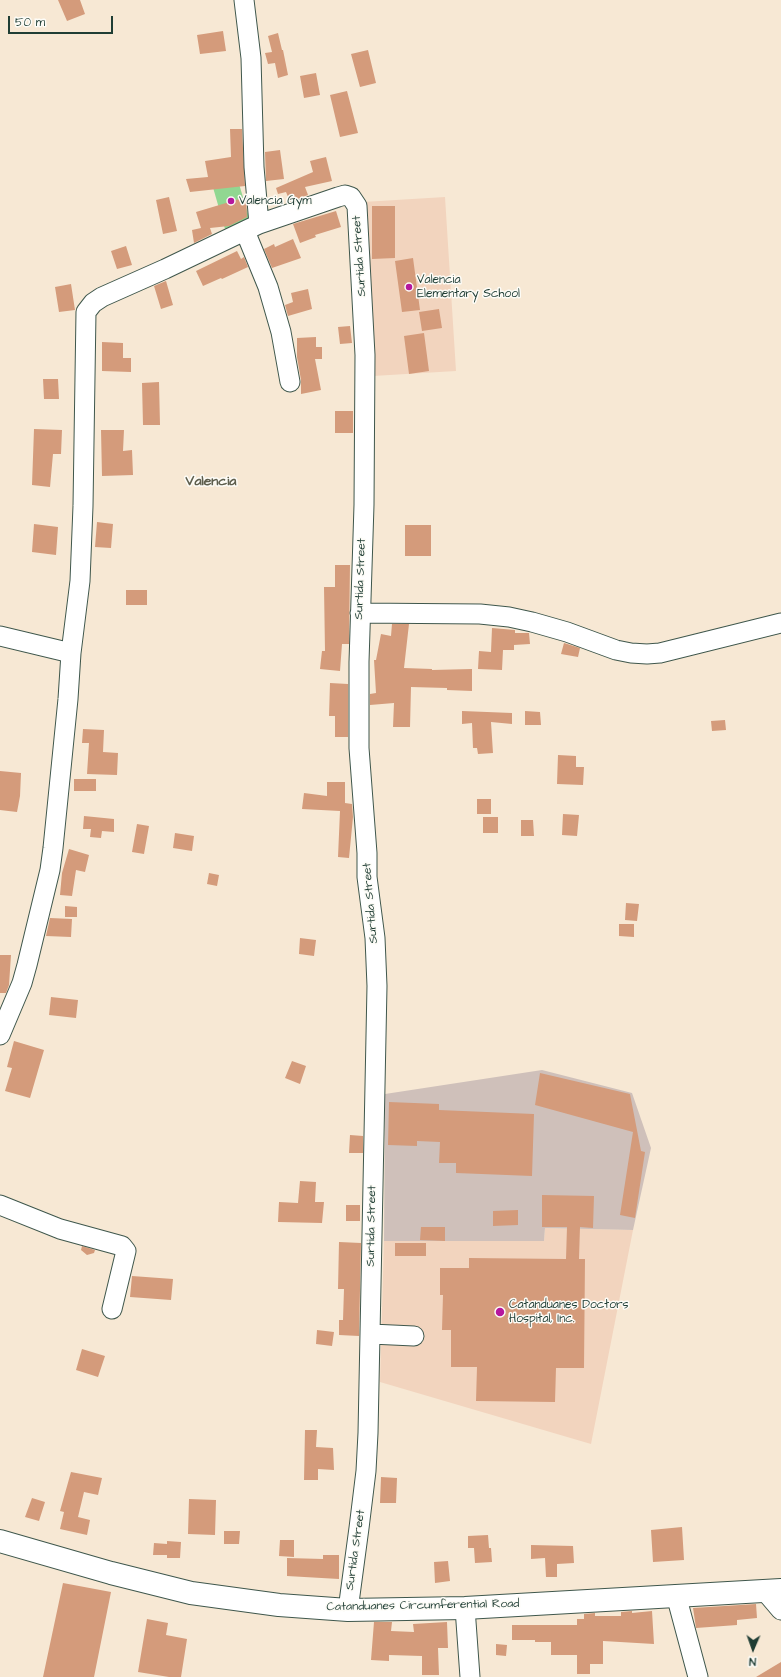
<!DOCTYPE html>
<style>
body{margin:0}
#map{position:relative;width:781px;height:1677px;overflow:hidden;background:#f7e8d4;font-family:"Architects Daughter",sans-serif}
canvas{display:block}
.north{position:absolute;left:733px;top:1629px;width:40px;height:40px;-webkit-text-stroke:3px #fdfcf7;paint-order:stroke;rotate:182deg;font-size:11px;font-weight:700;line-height:16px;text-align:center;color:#1f3d34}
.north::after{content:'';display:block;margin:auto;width:14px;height:18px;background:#1f3d34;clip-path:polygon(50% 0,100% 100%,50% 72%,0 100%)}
.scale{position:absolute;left:8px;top:16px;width:105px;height:18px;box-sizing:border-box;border:2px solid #1f3d34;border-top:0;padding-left:5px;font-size:12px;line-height:14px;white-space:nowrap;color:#1f3d34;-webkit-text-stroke:3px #fdfcf7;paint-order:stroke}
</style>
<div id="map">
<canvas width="781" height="1677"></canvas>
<div class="north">N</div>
<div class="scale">50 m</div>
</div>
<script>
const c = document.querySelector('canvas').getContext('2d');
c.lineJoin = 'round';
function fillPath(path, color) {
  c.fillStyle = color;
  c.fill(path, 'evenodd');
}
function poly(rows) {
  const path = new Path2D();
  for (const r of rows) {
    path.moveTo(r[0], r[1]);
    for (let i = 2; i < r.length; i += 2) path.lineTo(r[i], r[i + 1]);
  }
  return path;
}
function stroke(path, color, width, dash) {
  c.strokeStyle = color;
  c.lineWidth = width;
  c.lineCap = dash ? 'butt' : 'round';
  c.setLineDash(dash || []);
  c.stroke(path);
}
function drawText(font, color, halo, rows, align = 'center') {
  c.font = font + ' "Architects Daughter",sans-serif';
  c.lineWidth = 3;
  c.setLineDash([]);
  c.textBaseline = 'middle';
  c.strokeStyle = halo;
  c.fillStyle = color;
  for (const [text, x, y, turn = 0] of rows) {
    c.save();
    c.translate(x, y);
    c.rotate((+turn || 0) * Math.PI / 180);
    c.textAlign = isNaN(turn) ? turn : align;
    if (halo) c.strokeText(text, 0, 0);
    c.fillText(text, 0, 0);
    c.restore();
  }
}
const built = poly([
 [445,197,456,371,373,376,363,202],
 [545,1228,633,1230,591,1444,380,1382,384,1241,544,1241]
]);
const industrial = poly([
 [542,1070,632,1093,651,1148,633,1230,545,1228,544,1241,384,1241,385,1094]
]);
const green = poly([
 [237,177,250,221,225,229,212,184]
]);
const building = poly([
 [58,0,80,0,85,14,67,21],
 [223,31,226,51,200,54,197,35],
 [278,33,282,50,283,50,288,75,278,78,275,63,268,64,265,53,272,52,268,36],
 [368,50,376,83,360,87,351,54],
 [316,73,320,95,304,98,300,76],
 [347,91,358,133,340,137,330,95],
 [230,129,242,129,245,186,190,192,186,179,208,177,205,161,231,157],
 [280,150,284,179,266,181,265,152],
 [326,157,332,181,305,187,308,195,290,202,286,192,278,194,276,188,313,172,310,161],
 [169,197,177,231,163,234,156,200],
 [246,197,247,217,229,226,210,228,212,234,194,243,192,230,201,228,196,212],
 [372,206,395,206,395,258,372,259],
 [336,211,341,227,315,235,316,237,300,243,293,224],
 [293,239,301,258,272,268,264,249,274,244,275,247],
 [126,246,132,265,117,269,111,251],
 [237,251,241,259,244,257,248,267,222,279,221,278,203,286,196,271],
 [413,258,420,310,402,312,395,261],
 [166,281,173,305,161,309,154,286],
 [71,284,75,310,59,312,55,287],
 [308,289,312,309,288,316,285,305,293,302,291,293],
 [439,309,442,328,422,331,419,312],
 [350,326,352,343,340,344,338,327],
 [424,333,429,371,409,374,404,336],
 [316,337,316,347,322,347,322,359,315,359,321,390,301,394,301,380,297,357,297,338],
 [102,342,123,343,123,358,131,358,131,372,102,371],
 [43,379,58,379,59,399,44,399],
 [159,382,160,425,143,425,142,383],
 [335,411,353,411,353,433,335,433],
 [34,429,62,430,61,454,53,454,50,487,32,485],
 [101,430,124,430,123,451,132,450,133,475,102,476],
 [97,522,113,524,111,548,95,547],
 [34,524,58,527,56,555,32,552],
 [405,525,431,525,431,556,405,556],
 [335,565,350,565,349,644,342,644,340,671,320,669,322,651,325,651,324,587,335,587],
 [126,590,147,590,147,605,126,605],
 [392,624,409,624,404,668,432,669,432,670,472,669,472,691,447,690,447,688,411,687,410,727,393,727,394,703,370,705,370,694,376,693,374,660,376,660,381,634,391,636],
 [492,628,515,630,515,633,529,633,530,644,514,645,514,650,503,650,502,670,478,669,479,651,491,652],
 [564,643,580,648,578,657,561,654],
 [330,683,348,684,348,737,335,737,335,716,329,716],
 [462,711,512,713,512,724,491,722,493,753,478,754,477,748,473,748,472,723,462,724],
 [525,711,540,712,541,725,525,725],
 [725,720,726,730,712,731,711,721],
 [83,729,104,730,103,752,118,753,117,775,87,774,89,743,82,743],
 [558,755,576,756,576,767,584,767,583,785,557,784],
 [0,771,21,773,20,796,17,812,0,810],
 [74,779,96,779,96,791,74,791],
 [327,782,345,782,345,803,352,804,353,817,349,858,338,857,340,811,302,809,304,793,327,796],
 [477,799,491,799,491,814,477,814],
 [563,814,579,815,577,836,562,835],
 [84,816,114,819,114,832,102,831,101,838,90,837,91,829,83,829],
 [483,817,498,817,498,833,483,833],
 [521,820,533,820,534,836,521,836],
 [137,824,149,826,144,854,132,852],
 [175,833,194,836,192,851,173,848],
 [69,849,89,855,85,872,76,870,72,896,60,895,62,873],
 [209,873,219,875,217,886,207,884],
 [626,903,639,904,637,921,625,920],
 [65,906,77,907,77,917,65,917],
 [50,918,72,919,71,937,46,936],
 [619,924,634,924,634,937,619,936],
 [300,938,316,940,314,956,299,954],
 [0,955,11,955,9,985,6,993,0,993],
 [51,997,78,1000,76,1018,49,1015],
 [14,1041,44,1050,30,1098,5,1091,12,1068,7,1067],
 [292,1061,306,1066,300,1084,285,1078],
 [540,1073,630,1094,641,1151,645,1152,635,1218,620,1215,633,1132,535,1105],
 [389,1102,439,1104,439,1110,534,1114,532,1176,456,1173,456,1163,439,1163,440,1142,417,1141,417,1146,388,1145],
 [350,1135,363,1136,363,1153,349,1153],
 [300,1181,316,1182,315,1202,324,1202,322,1223,278,1222,279,1202,298,1203],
 [542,1195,594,1196,593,1228,580,1227,579,1259,585,1259,584,1368,556,1368,555,1402,476,1401,477,1367,451,1367,451,1330,442,1330,443,1295,440,1295,440,1268,469,1268,469,1258,566,1259,567,1227,542,1227],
 [346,1205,360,1205,360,1221,346,1221],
 [518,1210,518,1225,493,1226,493,1211],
 [421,1227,445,1227,445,1241,420,1240],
 [339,1242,361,1243,359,1336,339,1335,339,1320,343,1320,344,1289,338,1289],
 [395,1243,426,1243,426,1256,395,1256],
 [82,1246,95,1250,94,1253,87,1255,81,1250],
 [132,1276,173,1279,171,1300,130,1297],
 [317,1330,334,1332,332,1346,316,1344],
 [82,1349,105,1356,98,1377,76,1370],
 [305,1430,317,1430,316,1447,333,1448,334,1470,318,1469,318,1480,304,1480],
 [71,1472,102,1478,98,1495,84,1492,78,1517,90,1520,87,1535,60,1529,64,1512,60,1511],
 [381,1477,397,1478,396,1503,380,1503],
 [32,1498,45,1502,39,1521,25,1517],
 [189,1499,216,1500,215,1535,188,1534],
 [682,1527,684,1560,653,1562,651,1530],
 [224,1531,240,1531,239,1544,224,1544],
 [488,1535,489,1548,491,1548,492,1562,475,1563,474,1548,468,1548,468,1536],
 [280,1540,294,1540,294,1557,279,1556],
 [167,1541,181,1542,180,1558,167,1558,167,1555,153,1555,154,1543,167,1544],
 [531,1545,573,1546,574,1563,557,1564,557,1577,546,1577,545,1558,531,1559],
 [323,1555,339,1555,339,1579,287,1576,287,1558,323,1559],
 [448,1561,450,1581,435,1583,434,1562],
 [63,1583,111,1592,94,1677,43,1677],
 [756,1604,757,1618,737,1620,737,1625,696,1628,693,1608],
 [632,1611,632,1613,652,1611,654,1644,603,1641,603,1664,590,1664,590,1674,577,1674,577,1655,551,1655,551,1642,535,1642,535,1640,512,1640,512,1625,577,1625,577,1619,584,1619,584,1614,595,1613,595,1616,621,1616,621,1612],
 [147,1619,168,1623,166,1635,187,1639,181,1677,169,1677,138,1672],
 [374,1622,392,1622,391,1631,414,1632,413,1624,447,1622,448,1648,438,1648,439,1675,422,1675,422,1656,389,1655,389,1661,371,1660],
 [496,1644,507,1645,506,1656,496,1655],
 [781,1662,781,1677,756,1677]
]);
const minor = poly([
 [244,0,251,58,254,167,259,224],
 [245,231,268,287,281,332,290,382],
 [360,613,480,614,509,617,532,622,567,632,616,650,631,653,647,654,660,653,781,623],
 [0,636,71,653],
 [0,1035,22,983,27,965,50,870,53,848,68,699,71,653,80,581,83,506,86,312,93,303,102,297,165,269,259,224,338,197,345,195,351,197,357,206,365,355,364,505,359,662,359,748,367,853,367,877,375,938,377,986,368,1433,366,1471,359,1528,348,1610],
 [0,1205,60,1229,122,1246,126,1251,112,1309],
 [371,1334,414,1336],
 [764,1590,781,1610],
 [676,1595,698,1677],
 [465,1608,470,1677]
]);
const major = poly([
 [0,1541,111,1573,191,1593,279,1605,348,1610,465,1608,781,1590]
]);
const markers = [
 [231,201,4,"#b5179e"],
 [409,287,4,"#b5179e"],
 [500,1312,5,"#b5179e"]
];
const poiNames = [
 ["Valencia Gym",239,201],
 ["Valencia",417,280],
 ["Elementary School",417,294],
 ["Catanduanes Doctors",509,1305],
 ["Hospital, Inc.",509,1319]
];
const streetNames = [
 ["Surtida Street",360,256,-94],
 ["Surtida Street",361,579,-88],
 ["Surtida Street",371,903,-95],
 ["Surtida Street",372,1226,-89],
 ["Surtida Street",356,1550,-82],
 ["Catanduanes Circumferential Road",423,1606,-1]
];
const quarterNames = [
 ["Valencia",211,482]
];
fillPath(built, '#f2d4be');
fillPath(industrial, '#cfc0ba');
fillPath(green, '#91d791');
fillPath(building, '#d49b7b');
stroke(minor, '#3f574c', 21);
stroke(major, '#3f574c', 24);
stroke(minor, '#fff', 19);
stroke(major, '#fff', 22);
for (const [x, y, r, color] of markers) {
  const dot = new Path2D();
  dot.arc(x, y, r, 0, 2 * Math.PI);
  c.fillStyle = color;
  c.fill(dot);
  stroke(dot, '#fdfcf7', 1.5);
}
drawText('12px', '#1f3d34', '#fdfcf7', poiNames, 'left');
drawText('12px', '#1f3d34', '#fdfcf7', streetNames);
drawText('bold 14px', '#5e5e4d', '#fdfcf7', quarterNames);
</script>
